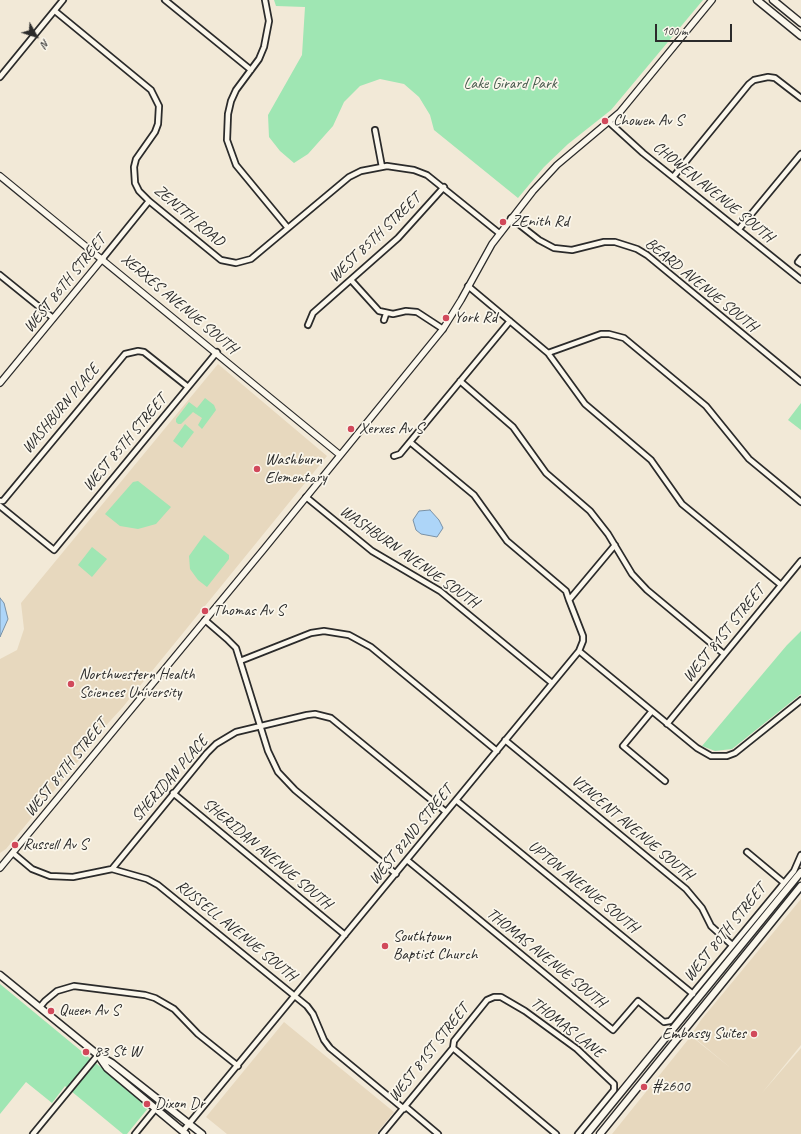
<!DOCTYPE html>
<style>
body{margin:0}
#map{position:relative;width:801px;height:1134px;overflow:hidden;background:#f2e9d7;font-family:Caveat,sans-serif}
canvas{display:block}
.north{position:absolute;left:16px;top:16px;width:40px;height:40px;-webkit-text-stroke:3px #fbf7ec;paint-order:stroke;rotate:129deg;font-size:11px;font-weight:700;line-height:16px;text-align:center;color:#2b2b2b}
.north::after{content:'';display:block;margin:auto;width:14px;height:18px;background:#2b2b2b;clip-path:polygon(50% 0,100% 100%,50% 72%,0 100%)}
.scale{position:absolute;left:655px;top:24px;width:77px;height:18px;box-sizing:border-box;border:2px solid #2b2b2b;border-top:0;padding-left:5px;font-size:12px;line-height:14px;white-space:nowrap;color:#2b2b2b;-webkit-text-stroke:3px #fbf7ec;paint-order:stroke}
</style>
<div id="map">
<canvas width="801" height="1134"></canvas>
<div class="north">N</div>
<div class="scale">100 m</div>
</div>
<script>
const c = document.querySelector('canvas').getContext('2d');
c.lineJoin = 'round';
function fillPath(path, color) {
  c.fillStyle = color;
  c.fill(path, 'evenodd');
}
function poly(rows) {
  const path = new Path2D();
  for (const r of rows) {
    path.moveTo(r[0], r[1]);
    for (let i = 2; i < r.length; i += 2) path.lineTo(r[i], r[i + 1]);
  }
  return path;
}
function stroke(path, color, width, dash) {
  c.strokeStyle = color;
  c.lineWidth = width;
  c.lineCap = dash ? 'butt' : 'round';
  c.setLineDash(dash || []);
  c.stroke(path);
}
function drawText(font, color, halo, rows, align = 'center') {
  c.font = font + ' Caveat,sans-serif';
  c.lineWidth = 3.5;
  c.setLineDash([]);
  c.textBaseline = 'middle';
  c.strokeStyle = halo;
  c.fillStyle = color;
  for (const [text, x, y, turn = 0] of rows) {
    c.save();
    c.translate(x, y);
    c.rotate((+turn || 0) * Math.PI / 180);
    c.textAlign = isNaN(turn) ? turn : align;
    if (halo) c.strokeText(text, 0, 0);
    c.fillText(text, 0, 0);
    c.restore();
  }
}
const built = poly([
 [218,364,327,456,122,708,100,732,94,742,6,849,0,853,0,659,17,650,24,629,21,603],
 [801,899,801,1045,762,1093,801,1048,801,1134,612,1134,691,1036,732,1069,691,1035,701,1020],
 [284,1022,394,1112,376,1134,227,1134,206,1117]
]);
const green = poly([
 [274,0,703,0,611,110,568,144,544,167,518,198,434,130,430,115,419,97,404,84,380,79,360,86,344,102,333,126,308,154,294,163,280,151,269,137,268,115,302,55,305,7,276,6],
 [205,398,214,405,216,410,202,429,198,425,202,418,193,412,181,424,178,424,176,422,176,419,189,402,197,408],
 [801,403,801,430,788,420],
 [185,424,194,432,182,448,173,441],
 [138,481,171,507,156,524,138,529,120,526,105,514,133,482],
 [204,535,229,555,229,559,207,587,198,580,190,569,189,556],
 [92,547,107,559,92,577,78,565],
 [801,631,801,694,732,749,715,751,702,746,787,645],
 [0,984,149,1107,127,1134,123,1134,65,1086,52,1103,26,1082,0,1114]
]);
const water = poly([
 [430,510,439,520,443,528,437,537,421,534,416,530,413,520,419,511,430,510],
 [0,598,4,603,8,619,0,637,0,598]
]);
const minor = poly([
 [165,0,251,70],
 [265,0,269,21,264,47,259,59,236,90,231,101,228,114,227,140,236,165,288,228],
 [55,11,151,90,159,106,158,124,155,132,136,159,134,167,135,183,139,191,149,201,221,260,236,263,251,259,349,177,361,171,387,166,414,170,427,175,499,233],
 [0,77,63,0],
 [609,122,643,153,801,280],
 [375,130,382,167],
 [674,176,749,84,754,80,768,77,775,78,801,98],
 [511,218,539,240,554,248,572,250,604,242,615,242,637,249,647,255,801,382],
 [739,229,801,154],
 [103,258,149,201],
 [801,258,798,262,801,264],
 [0,275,53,318],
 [351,280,379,311,393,314,406,311,417,312,443,329],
 [468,286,548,353,585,404,651,460,682,504,781,585],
 [384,320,386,314],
 [308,325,313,313,398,238,444,187],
 [548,353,601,334,609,334,624,338,706,406,749,459,801,502],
 [460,381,513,427,546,473,590,511,608,534,632,574,647,590,724,654],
 [410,442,474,495,507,541,566,591,569,600],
 [394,456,400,454,510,321],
 [306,497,372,551,440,591,552,683],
 [0,501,3,501,125,354,138,351,144,352,188,387],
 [0,506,54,550,217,352],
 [205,620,227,639,236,648,268,751,278,772,295,790,396,874],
 [579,651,697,748,711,756,727,756,735,753,801,700],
 [240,661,311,633,324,631,349,635,371,647,497,751],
 [652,711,623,746,665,781],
 [667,724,801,561],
 [505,740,686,889,702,908,711,926,732,945],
 [173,793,345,935],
 [456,800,693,994],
 [747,852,783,882],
 [13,853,32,869,50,876,73,877,112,869,147,879,158,885,307,1006,313,1014,324,1040,330,1048,404,1109],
 [407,860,613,1030,638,1001,664,1022,670,1021,794,871,801,855],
 [112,869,207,753,216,744,236,732,307,715,315,714,331,718,446,812],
 [40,1007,45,1001,57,991,74,986,145,995,155,998,174,1009,198,1034,238,1066],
 [453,1048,556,1134],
 [406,1107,438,1134],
 [183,1131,579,651,583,641,583,636,569,600,615,545],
 [33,1134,98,1055],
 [135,1134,161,1102],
 [382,1134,453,1048,454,1041,487,1000,494,997,501,997,525,1011,577,1049,614,1084,614,1090,578,1134]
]);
const tertiary = poly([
 [0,176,340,455],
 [0,383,103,258],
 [0,868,264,549,443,329,461,300,492,244,533,191,557,165,620,112,712,0]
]);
const secondary = poly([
 [757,0,801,36],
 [773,0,801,23],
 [0,975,98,1055,112,1063,202,1134],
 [100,1058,107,1068,186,1134],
 [587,1134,801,872],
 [600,1134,801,886]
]);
const markers = [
 [605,121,4,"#d1495b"],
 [503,222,4,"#d1495b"],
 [446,318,4,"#d1495b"],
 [351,429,4,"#d1495b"],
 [257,469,4,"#d1495b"],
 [205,611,4,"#d1495b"],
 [71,684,4,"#d1495b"],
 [15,845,4,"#d1495b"],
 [385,946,4,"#d1495b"],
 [51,1011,4,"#d1495b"],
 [754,1034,4,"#d1495b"],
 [86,1052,4,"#d1495b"],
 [644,1087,4,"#d1495b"],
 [147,1104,4,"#d1495b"]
];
const parkNames = [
 ["Lake Girard Park",510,84]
];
const poiNames = [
 ["Chowen Av S",613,121],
 ["ZEnith Rd",511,222],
 ["York Rd",454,318],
 ["Xerxes Av S",359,429],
 ["Washburn",265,460],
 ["Elementary",265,478],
 ["Thomas Av S",213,611],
 ["Northwestern Health",79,675],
 ["Sciences University",79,693],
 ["Russell Av S",23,845],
 ["Southtown",393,937],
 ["Baptist Church",393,955],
 ["Queen Av S",59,1011],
 ["Embassy Suites",746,1034,"right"],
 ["83 St W",94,1052],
 ["#2600",652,1087],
 ["Dixon Dr",155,1104]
];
const streetNames = [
 ["CHOWEN AVENUE SOUTH",713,192,39],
 ["ZENITH ROAD",189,216,40],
 ["WEST 85TH STREET",375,238,-44],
 ["WEST 86TH STREET",65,284,-51],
 ["BEARD AVENUE SOUTH",701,285,39],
 ["XERXES AVENUE SOUTH",179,304,40],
 ["WASHBURN PLACE",61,409,-50],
 ["WEST 85TH STREET",125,443,-50],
 ["WASHBURN AVENUE SOUTH",409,557,35],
 ["WEST 81ST STREET",724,634,-51],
 ["WEST 84TH STREET",66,768,-51],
 ["SHERIDAN PLACE",170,779,-49],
 ["VINCENT AVENUE SOUTH",632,828,40],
 ["WEST 82ND STREET",411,835,-51],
 ["SHERIDAN AVENUE SOUTH",267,854,40],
 ["UPTON AVENUE SOUTH",583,887,39],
 ["RUSSELL AVENUE SOUTH",236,931,39],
 ["WEST 80TH STREET",725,933,-51],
 ["THOMAS AVENUE SOUTH",546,958,39],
 ["THOMAS LANE",567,1028,38],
 ["WEST 81ST STREET",429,1053,-52]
];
fillPath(built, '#e7d8be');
fillPath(green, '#9fe6b3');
fillPath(water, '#add5f8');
stroke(water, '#7991a6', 1);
stroke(minor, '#2b2b2b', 8);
stroke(tertiary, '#2b2b2b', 8);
stroke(secondary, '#2b2b2b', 9);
stroke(minor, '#fbf7ec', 4.5);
stroke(tertiary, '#fbf7ec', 5.5);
stroke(secondary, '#fbf7ec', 6);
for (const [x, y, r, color] of markers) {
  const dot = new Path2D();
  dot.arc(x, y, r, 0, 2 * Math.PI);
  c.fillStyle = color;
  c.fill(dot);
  stroke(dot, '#fbf7ec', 1.5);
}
drawText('16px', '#485a4d', '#fbf7ec', parkNames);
drawText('16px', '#2b2b2b', '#fbf7ec', poiNames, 'left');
drawText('16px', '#2b2b2b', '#fbf7ec', streetNames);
</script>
